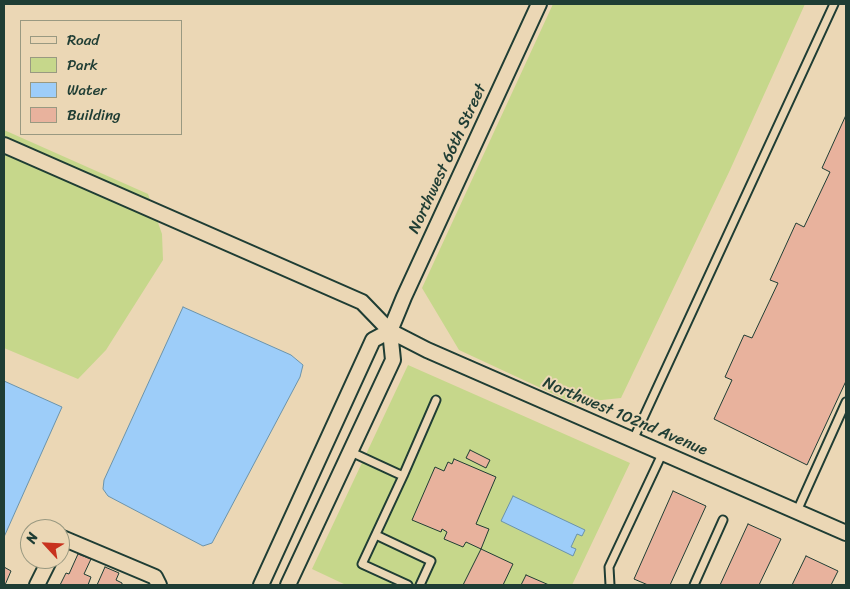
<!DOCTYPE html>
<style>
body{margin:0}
#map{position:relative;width:850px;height:589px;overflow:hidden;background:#ebd7b5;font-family:Sriracha,sans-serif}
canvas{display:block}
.frame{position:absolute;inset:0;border:5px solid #1f3d34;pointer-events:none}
.legend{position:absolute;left:20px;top:20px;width:162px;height:115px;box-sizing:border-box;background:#ebd7b5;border:1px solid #999981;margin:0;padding:6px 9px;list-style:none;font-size:15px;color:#1f3d34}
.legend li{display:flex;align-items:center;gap:10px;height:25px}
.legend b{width:25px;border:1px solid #999981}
.north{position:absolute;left:20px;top:519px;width:50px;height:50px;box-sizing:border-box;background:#ebd7b5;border:1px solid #999981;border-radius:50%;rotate:295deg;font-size:14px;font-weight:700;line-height:20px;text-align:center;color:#1f3d34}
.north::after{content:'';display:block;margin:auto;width:18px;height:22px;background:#c8321e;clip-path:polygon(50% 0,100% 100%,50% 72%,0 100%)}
</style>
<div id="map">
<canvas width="850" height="589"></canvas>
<div class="frame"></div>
<ul class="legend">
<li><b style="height:6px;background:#ebd7b5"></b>Road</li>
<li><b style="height:14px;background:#c6d78b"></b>Park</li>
<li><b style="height:14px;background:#9dcdf9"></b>Water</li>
<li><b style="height:14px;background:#e8b29d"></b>Building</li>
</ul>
<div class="north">N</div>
</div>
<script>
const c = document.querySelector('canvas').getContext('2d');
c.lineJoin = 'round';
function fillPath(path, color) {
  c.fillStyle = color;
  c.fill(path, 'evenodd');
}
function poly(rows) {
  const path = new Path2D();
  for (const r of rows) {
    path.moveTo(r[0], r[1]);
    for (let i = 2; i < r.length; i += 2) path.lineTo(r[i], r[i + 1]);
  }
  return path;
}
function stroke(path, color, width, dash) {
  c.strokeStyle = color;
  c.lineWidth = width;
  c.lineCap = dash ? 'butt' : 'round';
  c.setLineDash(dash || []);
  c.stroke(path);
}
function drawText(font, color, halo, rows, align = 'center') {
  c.font = font + ' Sriracha,sans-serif';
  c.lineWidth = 4;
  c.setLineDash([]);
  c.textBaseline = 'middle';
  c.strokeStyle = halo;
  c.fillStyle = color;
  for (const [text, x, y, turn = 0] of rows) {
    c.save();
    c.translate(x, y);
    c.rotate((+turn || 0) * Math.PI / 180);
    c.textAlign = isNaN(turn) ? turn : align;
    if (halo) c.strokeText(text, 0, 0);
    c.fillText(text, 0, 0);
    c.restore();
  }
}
const green = poly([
 [553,4,805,4,730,170,621,398,573,403,459,350,422,288],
 [4,130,148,194,162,234,163,260,106,350,78,379,4,348],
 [408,365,630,463,572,585,346,585,312,569]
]);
const water = poly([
 [183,307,291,355,303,365,300,377,212,543,203,546,108,496,103,489,104,480,183,307],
 [4,381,62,407,4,537,4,381],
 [513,496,585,530,582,536,577,534,571,547,576,549,573,556,501,521,513,496]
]);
const building = poly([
 [846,115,846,381,807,465,714,419,732,380,725,377,744,335,752,338,778,283,770,280,796,223,804,227,830,172,822,168,846,115],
 [470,450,490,460,486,468,466,458,470,450],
 [454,459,496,477,476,524,489,529,481,549,466,542,463,547,444,539,447,532,442,529,441,532,412,520,435,467,444,471,448,462,452,464,454,459],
 [673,491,706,506,670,585,648,585,634,579,673,491],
 [748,524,781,539,759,585,720,585,748,524],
 [481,549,513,564,503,585,463,585,481,549],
 [78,554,91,559,84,574,91,577,88,585,60,585,66,573,69,574,78,554],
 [806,556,838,571,831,585,792,585,806,556],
 [4,567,11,571,5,585,4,585,4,567],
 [105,567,119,573,116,580,122,583,122,585,97,585,105,567],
 [526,575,549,585,521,585,526,575]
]);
const service = poly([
 [633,440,834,4],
 [351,452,403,476,436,400],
 [403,476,362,564,408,585],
 [797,511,846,402],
 [376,535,431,561,420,585],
 [610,585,609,567,663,452],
 [694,585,723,520]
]);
const minor = poly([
 [4,145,362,302,390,331,427,350,846,533],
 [60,537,155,577,159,585],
 [37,585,50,559],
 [261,585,373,340,390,331],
 [288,585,393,360,390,331,404,297,539,4]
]);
const streetNames = [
 ["Northwest 66th Street",448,159,-65],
 ["Northwest 102nd Avenue",625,417,23]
];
fillPath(green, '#c6d78b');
fillPath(water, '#9dcdf9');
stroke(water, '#6b93aa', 1);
fillPath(building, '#e8b29d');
stroke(building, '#1f3d34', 1);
stroke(service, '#1f3d34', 11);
stroke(minor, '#1f3d34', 18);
stroke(service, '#ebd7b5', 7);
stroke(minor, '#ebd7b5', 14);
drawText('16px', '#1f3d34', '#ebd7b5', streetNames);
</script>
